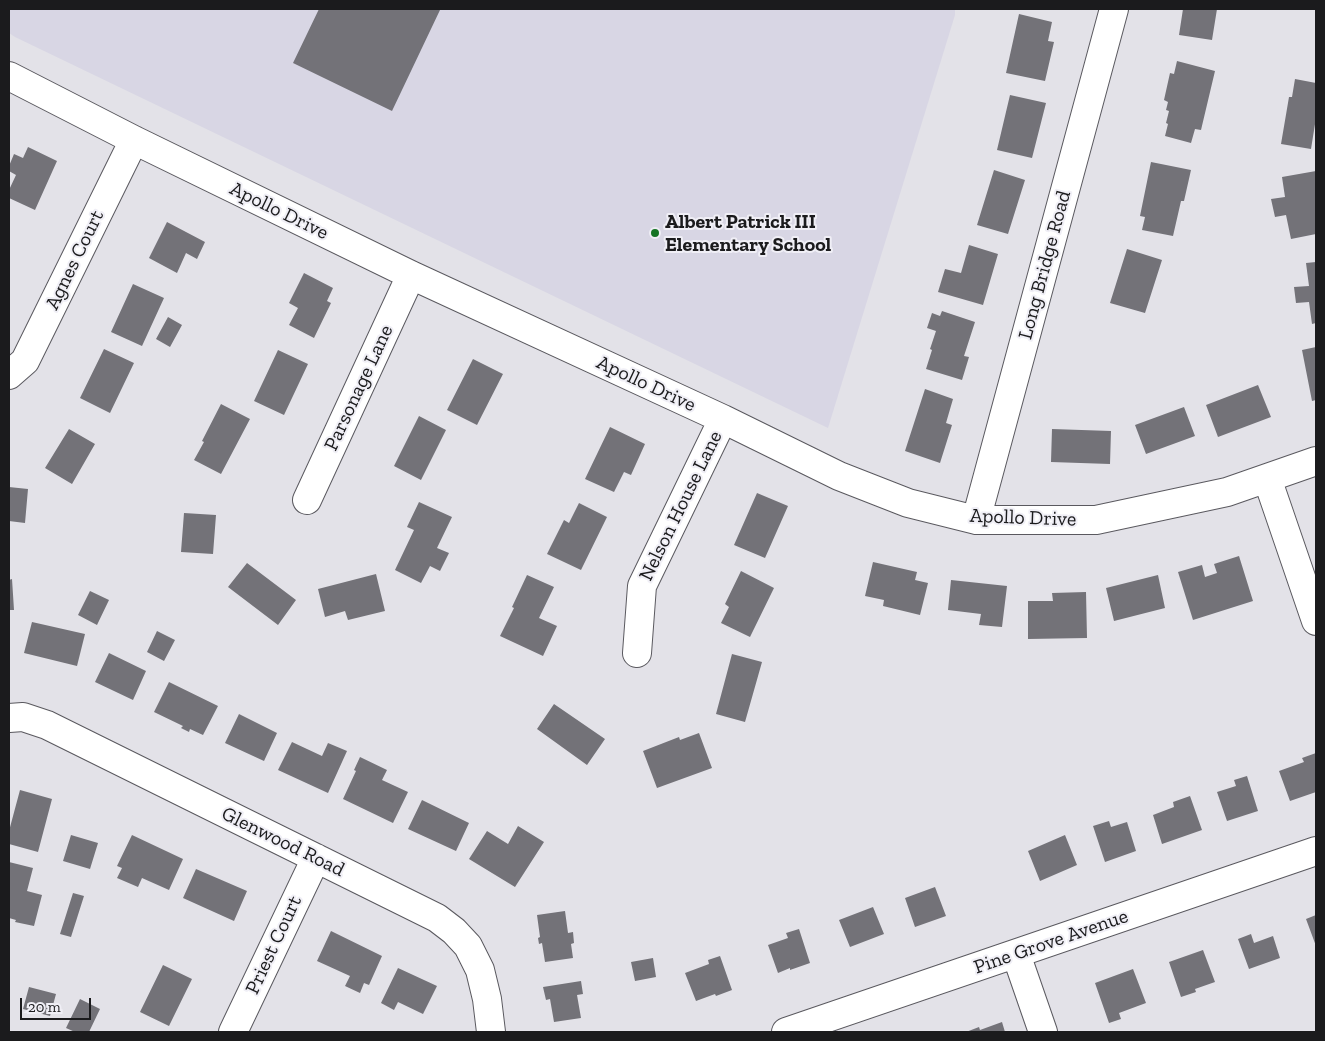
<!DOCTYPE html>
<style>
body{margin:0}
#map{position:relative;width:1325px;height:1041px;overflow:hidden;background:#e3e2e8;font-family:"Zilla Slab",serif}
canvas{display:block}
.frame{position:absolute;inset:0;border:10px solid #1b1b1d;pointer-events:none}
.scale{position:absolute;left:20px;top:998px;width:71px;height:22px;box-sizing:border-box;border:2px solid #1b1b1d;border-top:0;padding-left:6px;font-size:15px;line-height:18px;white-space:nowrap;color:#1b1b1d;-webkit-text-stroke:4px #f0eff6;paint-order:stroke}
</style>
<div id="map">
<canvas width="1325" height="1041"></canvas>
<div class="frame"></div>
<div class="scale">20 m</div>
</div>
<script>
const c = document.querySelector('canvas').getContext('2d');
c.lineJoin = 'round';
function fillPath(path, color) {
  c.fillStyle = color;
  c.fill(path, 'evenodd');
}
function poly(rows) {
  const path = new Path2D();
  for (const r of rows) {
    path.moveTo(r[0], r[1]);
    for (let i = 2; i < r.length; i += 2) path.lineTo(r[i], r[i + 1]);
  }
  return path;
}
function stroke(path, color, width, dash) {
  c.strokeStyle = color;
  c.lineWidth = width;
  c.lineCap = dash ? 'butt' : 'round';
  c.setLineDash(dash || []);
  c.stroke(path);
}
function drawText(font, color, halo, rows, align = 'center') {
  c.font = font + ' "Zilla Slab",serif';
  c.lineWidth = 4;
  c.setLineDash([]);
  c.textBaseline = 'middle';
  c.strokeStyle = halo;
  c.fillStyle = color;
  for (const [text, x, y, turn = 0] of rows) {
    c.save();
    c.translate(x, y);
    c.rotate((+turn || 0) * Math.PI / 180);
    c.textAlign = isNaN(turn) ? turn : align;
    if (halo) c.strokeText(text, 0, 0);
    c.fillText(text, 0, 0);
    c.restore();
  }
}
const built = poly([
 [9,9,955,9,955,15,828,428,15,37,9,33]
]);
const building = poly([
 [319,9,438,9,440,10,392,111,293,63],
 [1183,9,1217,9,1212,40,1179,35],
 [1019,14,1052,22,1048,41,1054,42,1045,81,1006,73],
 [1177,61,1215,71,1201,130,1195,129,1191,143,1165,136,1168,124,1166,123,1169,111,1166,110,1168,102,1164,100,1170,73,1174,74],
 [1295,79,1316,83,1316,118,1311,149,1281,144,1289,97,1292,97],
 [1010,95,1046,103,1032,158,997,150],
 [28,147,57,161,35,210,9,198,9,190,16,175,9,171,9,166,14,154,23,158],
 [1151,162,1191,170,1184,201,1181,201,1173,236,1142,230,1145,217,1140,216],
 [994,170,1025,180,1008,234,977,225],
 [1316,171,1316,234,1291,239,1286,215,1275,217,1271,199,1285,197,1282,177],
 [167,222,205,242,197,259,186,253,177,273,149,258],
 [969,245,998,254,983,305,938,292,945,269,961,273],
 [1127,249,1162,260,1145,313,1110,303],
 [1316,262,1316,323,1312,324,1309,302,1296,303,1294,287,1309,286,1306,263],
 [304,273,333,288,327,301,331,303,314,338,289,325,298,308,289,303],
 [133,284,164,298,142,346,111,332],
 [942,311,975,322,964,356,969,357,962,380,926,369,932,350,930,349,936,331,927,328,932,313,940,316],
 [168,317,182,325,170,347,156,339],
 [1316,347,1316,400,1312,401,1302,350],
 [104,349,134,363,110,413,80,398],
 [278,350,308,364,284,415,254,401],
 [473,359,503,374,477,425,447,410],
 [1258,385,1271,417,1218,437,1206,405],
 [925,389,953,399,946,423,952,425,940,463,905,451],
 [221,404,250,419,221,474,194,460,204,442,202,441],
 [1184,407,1195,436,1146,454,1135,425],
 [419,416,446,430,421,480,394,466],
 [610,427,645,444,631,475,624,472,614,492,585,479],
 [69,429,95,444,72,484,45,468],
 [1052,429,1111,431,1110,464,1051,462],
 [9,487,28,489,25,523,9,521],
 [757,493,788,506,765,558,734,545],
 [419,502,452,517,437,548,449,553,440,571,430,566,421,583,395,570,414,530,407,527],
 [579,503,607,517,581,570,547,554,564,520,569,523],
 [184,513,216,515,213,554,181,552],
 [1239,556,1253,601,1193,620,1178,572,1202,565,1205,577,1217,573,1214,564],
 [873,562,917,572,915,580,928,583,920,615,883,606,884,600,865,596],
 [247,563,296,600,278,625,228,587],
 [741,571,774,588,750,637,721,623,729,607,725,604],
 [376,574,385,611,348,620,345,611,325,617,318,589],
 [527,575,554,587,539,618,557,626,543,656,500,636,514,608,512,607],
 [1158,575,1165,608,1114,621,1106,588],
 [12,579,14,610,9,610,9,580],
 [951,580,1007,586,1002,627,979,625,981,614,948,610],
 [90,591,109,600,97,625,78,615],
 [1086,592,1087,638,1028,639,1028,601,1053,601,1052,593],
 [32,622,85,634,77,666,24,653],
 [157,631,175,640,164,661,147,652],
 [109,653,146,671,133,700,95,682],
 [732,654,762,662,745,722,716,714],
 [169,682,218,706,203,735,190,729,189,732,181,728,183,726,154,712],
 [554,704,605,739,587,765,537,729],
 [239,714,277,733,264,761,225,743],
 [699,733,712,768,657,788,643,751,679,737,680,740],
 [292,742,322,756,328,743,347,751,328,793,278,770],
 [1316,753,1316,792,1290,801,1279,771,1304,762,1302,758],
 [360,757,387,770,382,780,408,792,393,823,343,799,356,771,354,770],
 [1247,776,1258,811,1227,821,1217,792,1236,786,1234,780],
 [20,790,52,799,38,852,9,844,9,831],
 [1190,796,1202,830,1162,844,1153,815,1174,807,1173,802],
 [422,800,469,823,456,851,408,829],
 [1109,821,1111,827,1127,822,1136,851,1105,862,1093,826],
 [518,826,544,842,515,887,469,859,487,831,508,844],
 [71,835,98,843,90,869,63,861],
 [132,835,183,859,169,890,142,878,138,887,117,878,122,868,117,866],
 [1065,835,1077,865,1040,881,1028,851],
 [9,862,33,868,27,891,42,895,34,926,15,922,16,920,9,918],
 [196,869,247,891,234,921,183,898],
 [935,887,946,916,915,927,905,898],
 [73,893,84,896,71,937,60,934],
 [873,907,884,934,850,947,839,920],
 [565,911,568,933,573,932,574,943,571,944,573,958,545,962,542,943,539,944,538,938,540,937,537,915],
 [1316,915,1316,946,1306,919],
 [799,929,810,963,790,970,790,968,778,973,768,945,788,938,786,933],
 [331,931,382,956,369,985,364,983,360,993,345,986,350,976,317,961],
 [1251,934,1254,943,1273,936,1280,958,1249,969,1238,939],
 [1203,950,1215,982,1195,989,1196,992,1181,997,1169,962],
 [720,956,732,990,716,996,715,994,696,1001,685,973,709,964,708,960],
 [653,958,656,977,635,981,631,962],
 [163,965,192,979,169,1026,140,1012],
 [398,968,437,986,423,1014,398,1002,394,1010,381,1003],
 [1133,969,1146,1003,1119,1013,1121,1019,1109,1023,1095,983],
 [581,981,583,994,577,995,581,1018,554,1022,550,999,546,1000,543,987],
 [29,987,56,994,50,1016,23,1009],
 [80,999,100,1009,89,1032,75,1032,66,1028],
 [1002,1022,1005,1032,966,1032,979,1027,980,1030]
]);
const minor = poly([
 [9,76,134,140,411,275,723,419,839,476,908,503,976,520,1096,520,1227,492,1316,461],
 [9,375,25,361,134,140],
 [1267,478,1316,621],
 [307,500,411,275],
 [976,520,1114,9],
 [637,653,642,586,723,419],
 [9,718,23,717,47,725,437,918,454,931,468,946,480,970,487,999,491,1032],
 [1016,954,1043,1032],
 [233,1032,316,858],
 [786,1032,1316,851]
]);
const markers = [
 [655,233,5,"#157423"]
];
const streetNames = [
 ["Apollo Drive",279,211,26],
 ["Agnes Court",75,260,-64],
 ["Long Bridge Road",1045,265,-75],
 ["Apollo Drive",646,384,25],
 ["Parsonage Lane",359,388,-65],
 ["Nelson House Lane",681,506,-64],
 ["Apollo Drive",1023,518,2],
 ["Glenwood Road",283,842,26],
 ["Pine Grove Avenue",1051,942,-19],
 ["Priest Court",274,945,-65]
];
const poiNames = [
 ["Albert Patrick III",665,222],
 ["Elementary School",665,245]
];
fillPath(built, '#d8d6e4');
fillPath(building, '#737278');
stroke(minor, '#5a595f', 30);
stroke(minor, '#fff', 28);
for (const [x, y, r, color] of markers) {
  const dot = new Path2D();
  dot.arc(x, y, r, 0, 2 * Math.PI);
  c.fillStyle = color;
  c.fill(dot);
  stroke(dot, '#f0eff6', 2);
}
drawText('20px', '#1b1b1d', '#f0eff6', streetNames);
drawText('bold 20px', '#1b1b1d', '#f0eff6', poiNames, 'left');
</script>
